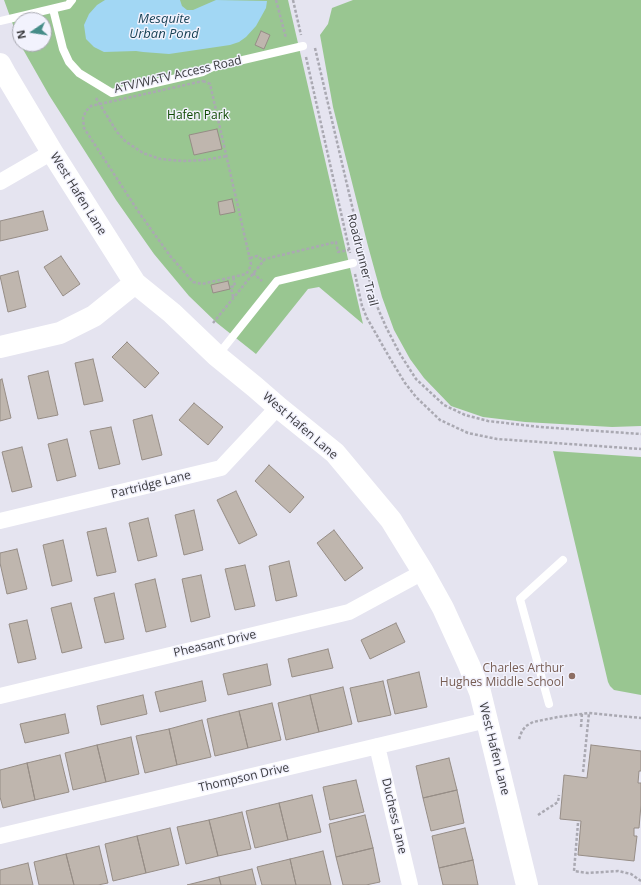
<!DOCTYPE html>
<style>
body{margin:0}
#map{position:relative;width:641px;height:885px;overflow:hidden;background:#e5e4f0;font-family:"Open Sans",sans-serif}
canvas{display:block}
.north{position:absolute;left:12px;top:12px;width:40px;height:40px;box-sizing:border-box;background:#f2f2fd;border:1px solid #a8a8b1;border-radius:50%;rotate:257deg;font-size:11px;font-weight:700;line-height:16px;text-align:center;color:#3a3a3e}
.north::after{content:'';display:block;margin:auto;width:14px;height:18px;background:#458c88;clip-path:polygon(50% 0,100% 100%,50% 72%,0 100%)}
</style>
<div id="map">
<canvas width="641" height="885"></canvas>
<div class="north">N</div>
</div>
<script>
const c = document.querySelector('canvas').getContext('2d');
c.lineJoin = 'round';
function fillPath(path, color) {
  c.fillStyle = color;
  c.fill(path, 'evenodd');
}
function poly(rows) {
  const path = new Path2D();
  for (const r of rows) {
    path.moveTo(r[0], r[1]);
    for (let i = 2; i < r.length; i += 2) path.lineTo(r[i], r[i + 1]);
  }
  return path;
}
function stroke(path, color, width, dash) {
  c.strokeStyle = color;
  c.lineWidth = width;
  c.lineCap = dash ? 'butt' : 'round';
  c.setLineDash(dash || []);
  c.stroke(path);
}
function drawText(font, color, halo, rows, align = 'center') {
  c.font = font + ' "Open Sans",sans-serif';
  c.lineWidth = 3;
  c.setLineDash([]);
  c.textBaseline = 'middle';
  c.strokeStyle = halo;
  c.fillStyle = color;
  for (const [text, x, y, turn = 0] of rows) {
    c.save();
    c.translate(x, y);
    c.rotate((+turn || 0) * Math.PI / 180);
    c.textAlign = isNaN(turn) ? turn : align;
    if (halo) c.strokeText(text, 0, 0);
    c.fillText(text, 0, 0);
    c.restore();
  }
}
const green = poly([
 [4,0,288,0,363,324,319,287,308,289,256,354,217,323,189,296,154,254,116,200,49,95,20,44,44,44,44,20,20,20,20,44],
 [353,0,641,0,641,426,612,427,525,422,483,417,451,406,424,378,410,359,394,330,382,297,368,246,333,107,320,35,328,24,332,8],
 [553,451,641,457,641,695,614,690,610,686,608,682]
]);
const water = poly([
 [105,0,180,0,182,6,187,10,193,10,216,0,267,1,266,8,256,26,246,37,239,42,230,45,169,54,143,52,136,51,104,52,94,47,86,39,84,25,89,14,97,5]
]);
const building = poly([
 [261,31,270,35,264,49,255,45,261,31],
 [217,129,222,149,194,155,189,135,217,129],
 [232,199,235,212,220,215,218,202,232,199],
 [43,211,48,230,0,241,0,221,43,211],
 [61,256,80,284,63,296,44,267,61,256],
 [18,271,26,307,8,312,0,276,18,271],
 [228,281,230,289,213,293,211,285,228,281],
 [127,342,159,373,145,388,112,357,127,342],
 [93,359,103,401,84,405,75,363,93,359],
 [48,371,58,415,38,419,28,376,48,371],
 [2,379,11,418,0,421,0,380,2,379],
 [194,403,223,427,208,445,179,420,194,403],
 [152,415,162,455,142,460,133,420,152,415],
 [111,427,120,464,99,469,90,431,111,427],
 [67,439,76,476,57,481,48,444,67,439],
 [22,447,32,487,12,492,2,452,22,447],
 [269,465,304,497,290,513,255,481,269,465],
 [236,491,257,535,239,544,217,500,236,491],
 [194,510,203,550,184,555,175,515,194,510],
 [148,518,157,556,138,561,129,523,148,518],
 [106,528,116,572,97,576,87,532,106,528],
 [334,530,363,568,345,581,317,543,334,530],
 [63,540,72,581,52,586,43,545,63,540],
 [17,549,27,589,7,594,0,563,0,553,17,549],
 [289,561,297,596,276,601,269,566,289,561],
 [245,565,255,606,235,610,225,569,245,565],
 [201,575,210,617,191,622,182,579,201,575],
 [155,579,166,627,146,632,135,584,155,579],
 [114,593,124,639,105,643,94,598,114,593],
 [71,603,82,648,62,653,51,608,71,603],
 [27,620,36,659,18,663,9,624,27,620],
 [396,623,405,642,370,659,361,640,396,623],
 [328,649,333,668,292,677,288,659,328,649],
 [267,664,271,685,228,695,223,674,267,664],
 [419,672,427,707,395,714,387,680,419,672],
 [202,681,206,701,160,712,155,692,202,681],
 [383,681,391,715,358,722,350,688,383,681],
 [343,687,352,724,319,732,310,695,343,687],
 [143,695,147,714,101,725,97,706,143,695],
 [310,695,319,732,286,740,278,703,310,695],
 [272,703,281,740,248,748,239,711,272,703],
 [239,711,248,748,215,756,207,719,239,711],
 [65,714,69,733,25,743,20,724,65,714],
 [202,720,211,757,177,765,169,729,202,720],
 [169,729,177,765,145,773,136,736,169,729],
 [131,737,139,774,106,782,97,745,131,737],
 [97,745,106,782,73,790,65,753,97,745],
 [591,745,641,751,641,771,639,771,638,783,641,783,641,805,639,828,634,828,634,836,637,836,634,861,578,855,581,821,560,819,564,775,587,778,591,745],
 [60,755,69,792,35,800,27,763,60,755],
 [449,758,457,790,423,798,416,766,449,758],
 [27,763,35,800,3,808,0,797,0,770,27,763],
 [356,780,364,812,330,820,323,787,356,780],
 [457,790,464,823,431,831,423,798,457,790],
 [312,795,321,832,288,840,279,803,312,795],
 [279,803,288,840,255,848,246,811,279,803],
 [242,812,251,849,218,856,209,820,242,812],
 [365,815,373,848,336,857,329,824,365,815],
 [209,820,218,856,186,864,177,827,209,820],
 [170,828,179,865,146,873,137,836,170,828],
 [465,828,473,860,439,868,432,836,465,828],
 [137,836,146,873,113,881,105,844,137,836],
 [99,846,108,883,98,885,74,885,66,854,99,846],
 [373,848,380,882,366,885,343,885,336,857,373,848],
 [323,851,331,885,296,885,290,859,323,851],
 [66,854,74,885,39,885,34,862,66,854],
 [290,859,296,885,262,885,257,867,290,859],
 [473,860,478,885,443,885,439,868,473,860],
 [28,863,33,885,0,885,0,870,28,863],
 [252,869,256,885,221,885,219,877,252,869],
 [219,877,221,885,187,885,219,877]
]);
const path = poly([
 [276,0,286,38],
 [293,0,301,35],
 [17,42,20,35],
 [315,48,364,257],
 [306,57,350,253],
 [203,81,210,84,251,264,249,270,246,274,202,284,193,282,171,257,140,214,84,128,83,118,86,111,91,106,203,81],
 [96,98,117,132,125,141,143,153,160,159,183,161,205,160,227,156],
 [250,258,257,256,264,261],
 [366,264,373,297,386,327,400,354,416,379,444,405,465,415,488,421,540,427,641,434],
 [253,273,262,281],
 [355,274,362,306,367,318,388,355,405,383,416,397,440,420,468,433,497,439,641,449],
 [233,297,231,287,235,286,233,276],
 [213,323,265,259,336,242,338,252,349,250],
 [581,727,582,713],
 [519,739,522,731,526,726,533,722,558,717,589,713,641,718],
 [583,772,589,713],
 [538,815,558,802,559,795],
 [578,823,574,871,588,873,618,871,631,874,641,881]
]);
const lane = poly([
 [53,9,63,49,69,62,79,73,112,93,203,72,213,67,303,46],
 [0,21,68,5,72,0],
 [218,355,277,281,353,263],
 [549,704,520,599,563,560]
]);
const street = poly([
 [0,182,52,152],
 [0,521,221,468,278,407],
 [0,696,349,612,423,572],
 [377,746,410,885],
 [0,836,487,720]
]);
const secondary = poly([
 [0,64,6,75,52,152,135,283,172,313,217,356,255,387,278,407,335,453,391,520,423,572,443,608,469,665,480,692,527,885],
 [0,347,60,333,94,316,135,283]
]);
const markers = [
 [572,676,4,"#8d6e63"]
];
const streetNames = [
 ["ATV/WATV Access Road",178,75,-13],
 ["West Hafen Lane",78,194,58],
 ["Roadrunner Trail",362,260,76],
 ["West Hafen Lane",300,426,41],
 ["Partridge Lane",151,485,-14],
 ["Pheasant Drive",215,644,-13],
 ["West Hafen Lane",494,749,76],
 ["Thompson Drive",244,778,-13],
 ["Duchess Lane",394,816,77]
];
const parkNames = [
 ["Hafen Park",198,116]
];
const educationNames = [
 ["Charles Arthur",564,669],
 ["Hughes Middle School",564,683]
];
const waterNames = [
 ["Mesquite",164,19],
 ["Urban Pond",164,34]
];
fillPath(green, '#99c691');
fillPath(water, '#a2d7f4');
fillPath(building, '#bfb6ae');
stroke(building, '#968d86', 1);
stroke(path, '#aaa9b2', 2.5, [3, 2]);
stroke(lane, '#fff', 8);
stroke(street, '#fff', 16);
stroke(secondary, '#fff', 22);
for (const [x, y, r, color] of markers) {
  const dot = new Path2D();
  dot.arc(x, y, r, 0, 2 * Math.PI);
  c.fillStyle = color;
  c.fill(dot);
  stroke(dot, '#f2f2fd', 1.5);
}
drawText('12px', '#3a3a3e', '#f2f2fd', streetNames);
drawText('12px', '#0d4800', '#f2f2fd', parkNames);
drawText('12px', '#785e54', '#f2f2fd', educationNames, 'right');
drawText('italic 13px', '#153f53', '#f2f2fd', waterNames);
</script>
